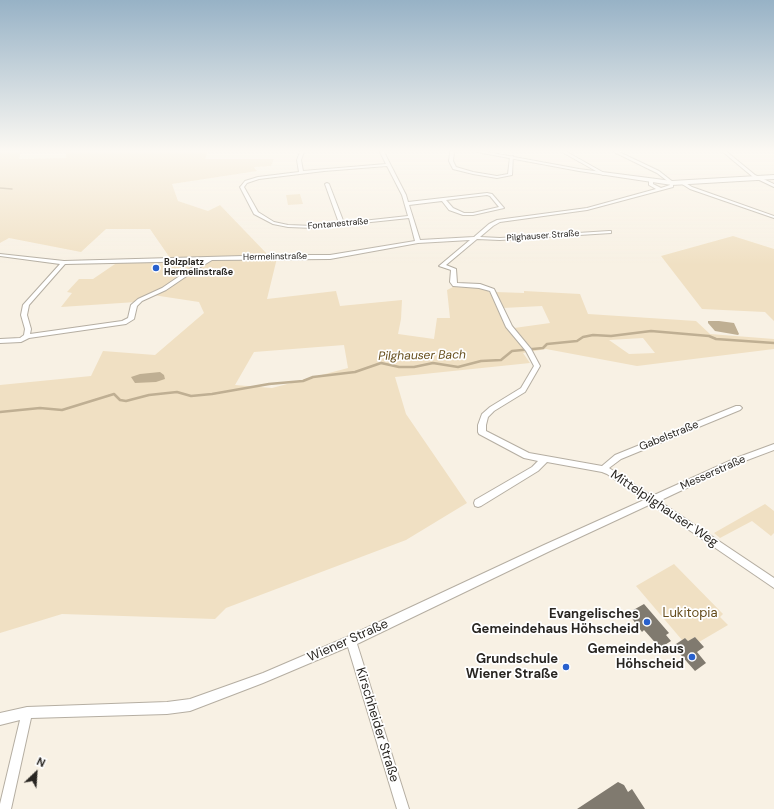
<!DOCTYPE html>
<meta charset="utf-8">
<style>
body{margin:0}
#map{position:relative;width:774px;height:809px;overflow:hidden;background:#f8f1e4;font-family:"DM Sans",sans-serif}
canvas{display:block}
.north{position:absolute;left:16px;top:753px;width:40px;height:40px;-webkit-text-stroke:3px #fff;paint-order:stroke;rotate:25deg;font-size:11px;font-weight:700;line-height:16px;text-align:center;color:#292622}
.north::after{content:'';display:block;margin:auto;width:14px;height:18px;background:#292622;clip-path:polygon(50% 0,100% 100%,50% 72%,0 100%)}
</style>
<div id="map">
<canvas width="774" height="809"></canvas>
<div class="north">N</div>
</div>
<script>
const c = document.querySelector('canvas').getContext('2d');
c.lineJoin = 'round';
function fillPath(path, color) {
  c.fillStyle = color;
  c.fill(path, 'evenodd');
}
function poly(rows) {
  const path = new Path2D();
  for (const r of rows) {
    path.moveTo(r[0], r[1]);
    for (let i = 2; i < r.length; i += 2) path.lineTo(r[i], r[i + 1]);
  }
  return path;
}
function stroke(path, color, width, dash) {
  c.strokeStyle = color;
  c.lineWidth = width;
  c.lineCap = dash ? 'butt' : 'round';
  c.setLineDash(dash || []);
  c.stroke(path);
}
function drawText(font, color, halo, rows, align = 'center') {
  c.font = font + ' "DM Sans",sans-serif';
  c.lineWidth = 3.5;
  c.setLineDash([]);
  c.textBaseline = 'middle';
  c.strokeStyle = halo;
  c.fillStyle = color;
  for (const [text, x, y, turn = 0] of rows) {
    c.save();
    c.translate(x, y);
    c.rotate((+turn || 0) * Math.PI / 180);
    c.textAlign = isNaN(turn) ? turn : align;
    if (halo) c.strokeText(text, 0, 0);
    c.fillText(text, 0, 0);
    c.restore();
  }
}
const green = poly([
 [0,152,21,152,19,159,66,158,66,152,208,152,205,159,274,159,271,166,254,167,257,171,172,184,178,201,208,211,220,205,269,256,170,258,150,229,106,229,81,252,9,238,0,243],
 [300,194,303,204,288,205,286,195],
 [733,236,774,249,774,321,765,312,702,309,661,256],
 [277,258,267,299,336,291,340,306,402,300,401,319,398,334,434,339,437,318,450,318,447,290,453,287,484,288,490,293,507,329,550,323,542,306,503,308,496,292,524,293,524,291,580,294,588,314,696,321,710,334,774,339,774,349,637,366,546,349,523,353,530,363,395,377,406,414,467,503,406,540,226,608,215,619,62,614,0,633,0,385,91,376,103,351,155,355,204,313,199,302,153,295,136,302,61,307,72,293,67,292,79,279,93,279,118,262],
 [643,338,655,353,629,354,609,340],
 [344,345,348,368,272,388,235,385,254,352],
 [765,504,774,511,774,533,771,536,752,521,720,538,714,533],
 [674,564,723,614,720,617,728,625,699,642,695,637,688,641,685,638,682,640,636,586]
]);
const water = poly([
 [708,321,719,321,734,323,739,334,738,335,715,331,708,323],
 [160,372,164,375,165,379,156,382,135,383,131,377,140,374]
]);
const streamFar1 = poly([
 [0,188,12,189]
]);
const stream = poly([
 [0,412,40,408,62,410,114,394,120,400,126,401,149,395,177,392,191,396,212,394,269,384,303,381,313,377,355,372,381,363,399,367,414,367,433,363,458,367,481,361,501,360,512,351,543,348,547,344,577,341,583,337,593,335,611,336,651,331,709,336,716,339,774,343]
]);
const building = poly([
 [644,604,669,633,666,635,671,641,660,648,644,630,642,632,628,613],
 [695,637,704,647,697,652,706,663,695,671,673,646,685,638,688,641],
 [618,782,624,785,628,792,632,789,645,809,577,809]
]);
const minor = poly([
 [300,152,304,152,301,160,303,171,386,164,380,152,384,152,406,195,408,202,487,193,492,194,504,208,473,215,463,215,449,210,442,201,409,205,420,240,474,237,489,224,497,220,587,208,656,189,649,185,649,180,651,179,653,180,653,184,661,188,670,185,670,183,657,173,614,152,619,152,659,171,673,182,673,187,587,210,500,222,493,226,480,237,500,238,609,231,611,231,611,233,500,240,477,239,446,265,456,269,457,283,480,284,494,289,512,326,531,349,540,366,525,392,494,411,488,417,486,425,486,431,529,453,602,466,615,455,736,406,740,406,742,408,740,410,621,459,609,468,652,496,736,458,774,444,774,450,742,462,659,501,774,578,774,588,651,504,550,551,357,644,409,809,397,809,348,647,263,683,190,711,167,714,31,718,11,809,0,809,0,804,20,720,0,725,0,713,27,707,167,702,190,699,263,673,347,637,544,545,644,500,607,474,602,472,547,462,538,471,481,506,478,507,475,506,474,503,475,500,532,467,538,461,524,458,479,434,478,432,478,425,482,414,490,407,521,388,534,366,526,351,506,327,490,291,479,288,453,286,450,282,451,270,439,266,470,240,418,243,330,259,212,260,194,271,166,290,142,301,137,306,134,319,126,324,29,338,21,342,0,343,0,339,20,338,24,335,25,329,21,315,23,305,60,264,0,256,0,254,64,261,279,255,330,255,415,241,409,218,314,228,288,227,273,224,254,214,240,187,241,186,245,181,258,177,299,172,297,160,300,152],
 [387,166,402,195,408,216,344,223,329,184,327,183,325,184,339,223,314,226,288,225,274,222,258,212,244,187,247,183,259,179,324,171,387,166],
 [487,195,490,196,499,207,473,213,464,213,453,208,446,200,487,195],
 [205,261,190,269,162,288,138,299,131,305,128,318,122,321,30,334,31,329,27,315,29,305,65,264,205,261],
 [450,152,454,152,453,161,456,167,473,172,497,176,508,174,510,157,513,156,512,175,497,178,473,174,453,169,449,161,450,152],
 [562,152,567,152,606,174,603,175,562,152],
 [723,152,727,152,755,175,774,184,774,187,753,177,723,152],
 [682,182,684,182,692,187,774,216,774,218,690,189,682,184,682,182]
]);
const tertiary = poly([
 [477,152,487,152,579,169,672,181,774,175,774,179,672,185,579,171,477,152]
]);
const markers = [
 [156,268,4,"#2860cd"],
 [647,622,4,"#2860cd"],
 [692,657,4,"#2860cd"],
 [566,667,4,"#2860cd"]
];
const farStreetnames = [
 ["Fontanestraße",338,224,-5],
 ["Pilghauser Straße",543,236,-4],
 ["Hermelinstraße",275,257,-1]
];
const farPoinames = [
 ["Bolzplatz",164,263],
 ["Hermelinstraße",164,273]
];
const streetNames = [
 ["Gabelstraße",669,436,-22],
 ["Messerstraße",713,473,-24]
];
const waterNames = [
 ["Pilghauser Bach",422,356,-1]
];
const nearStreetnames = [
 ["Mittelpilghauser Weg",664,509,34],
 ["Wiener Straße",348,641,-24],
 ["Kirschheider Straße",377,725,73]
];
const nearParknames = [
 ["Lukitopia",690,614]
];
const nearPoinames = [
 ["Evangelisches",639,615],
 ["Gemeindehaus Höhscheid",639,630],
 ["Gemeindehaus",684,650],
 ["Höhscheid",684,665],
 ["Grundschule",558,660],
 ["Wiener Straße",558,675]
];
fillPath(green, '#f0e0c3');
fillPath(water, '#bfaf93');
stroke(streamFar1, '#bfaf93', 1.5);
stroke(stream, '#bfaf93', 2.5);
fillPath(building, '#807a6f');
stroke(minor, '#b5aea2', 2);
stroke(tertiary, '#b5aea2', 2);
fillPath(minor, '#fff');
fillPath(tertiary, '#fff');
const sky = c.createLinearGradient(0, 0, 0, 265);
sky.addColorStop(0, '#97b2c6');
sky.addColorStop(0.57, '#fcf9f3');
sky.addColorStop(1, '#fcf9f300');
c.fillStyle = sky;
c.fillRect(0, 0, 774, 265);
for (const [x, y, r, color] of markers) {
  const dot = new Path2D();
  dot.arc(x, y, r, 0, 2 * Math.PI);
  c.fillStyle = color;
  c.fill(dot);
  stroke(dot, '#fff', 1.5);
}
drawText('9px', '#292622', '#fff', farStreetnames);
drawText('bold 9px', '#292622', '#fff', farPoinames, 'left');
drawText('11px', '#292622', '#fff', streetNames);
drawText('italic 12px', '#654d1b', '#fff', waterNames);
drawText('13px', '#292622', '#fff', nearStreetnames);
drawText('13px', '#654c1b', '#fff', nearParknames);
drawText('bold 13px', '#292622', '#fff', nearPoinames, 'right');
</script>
